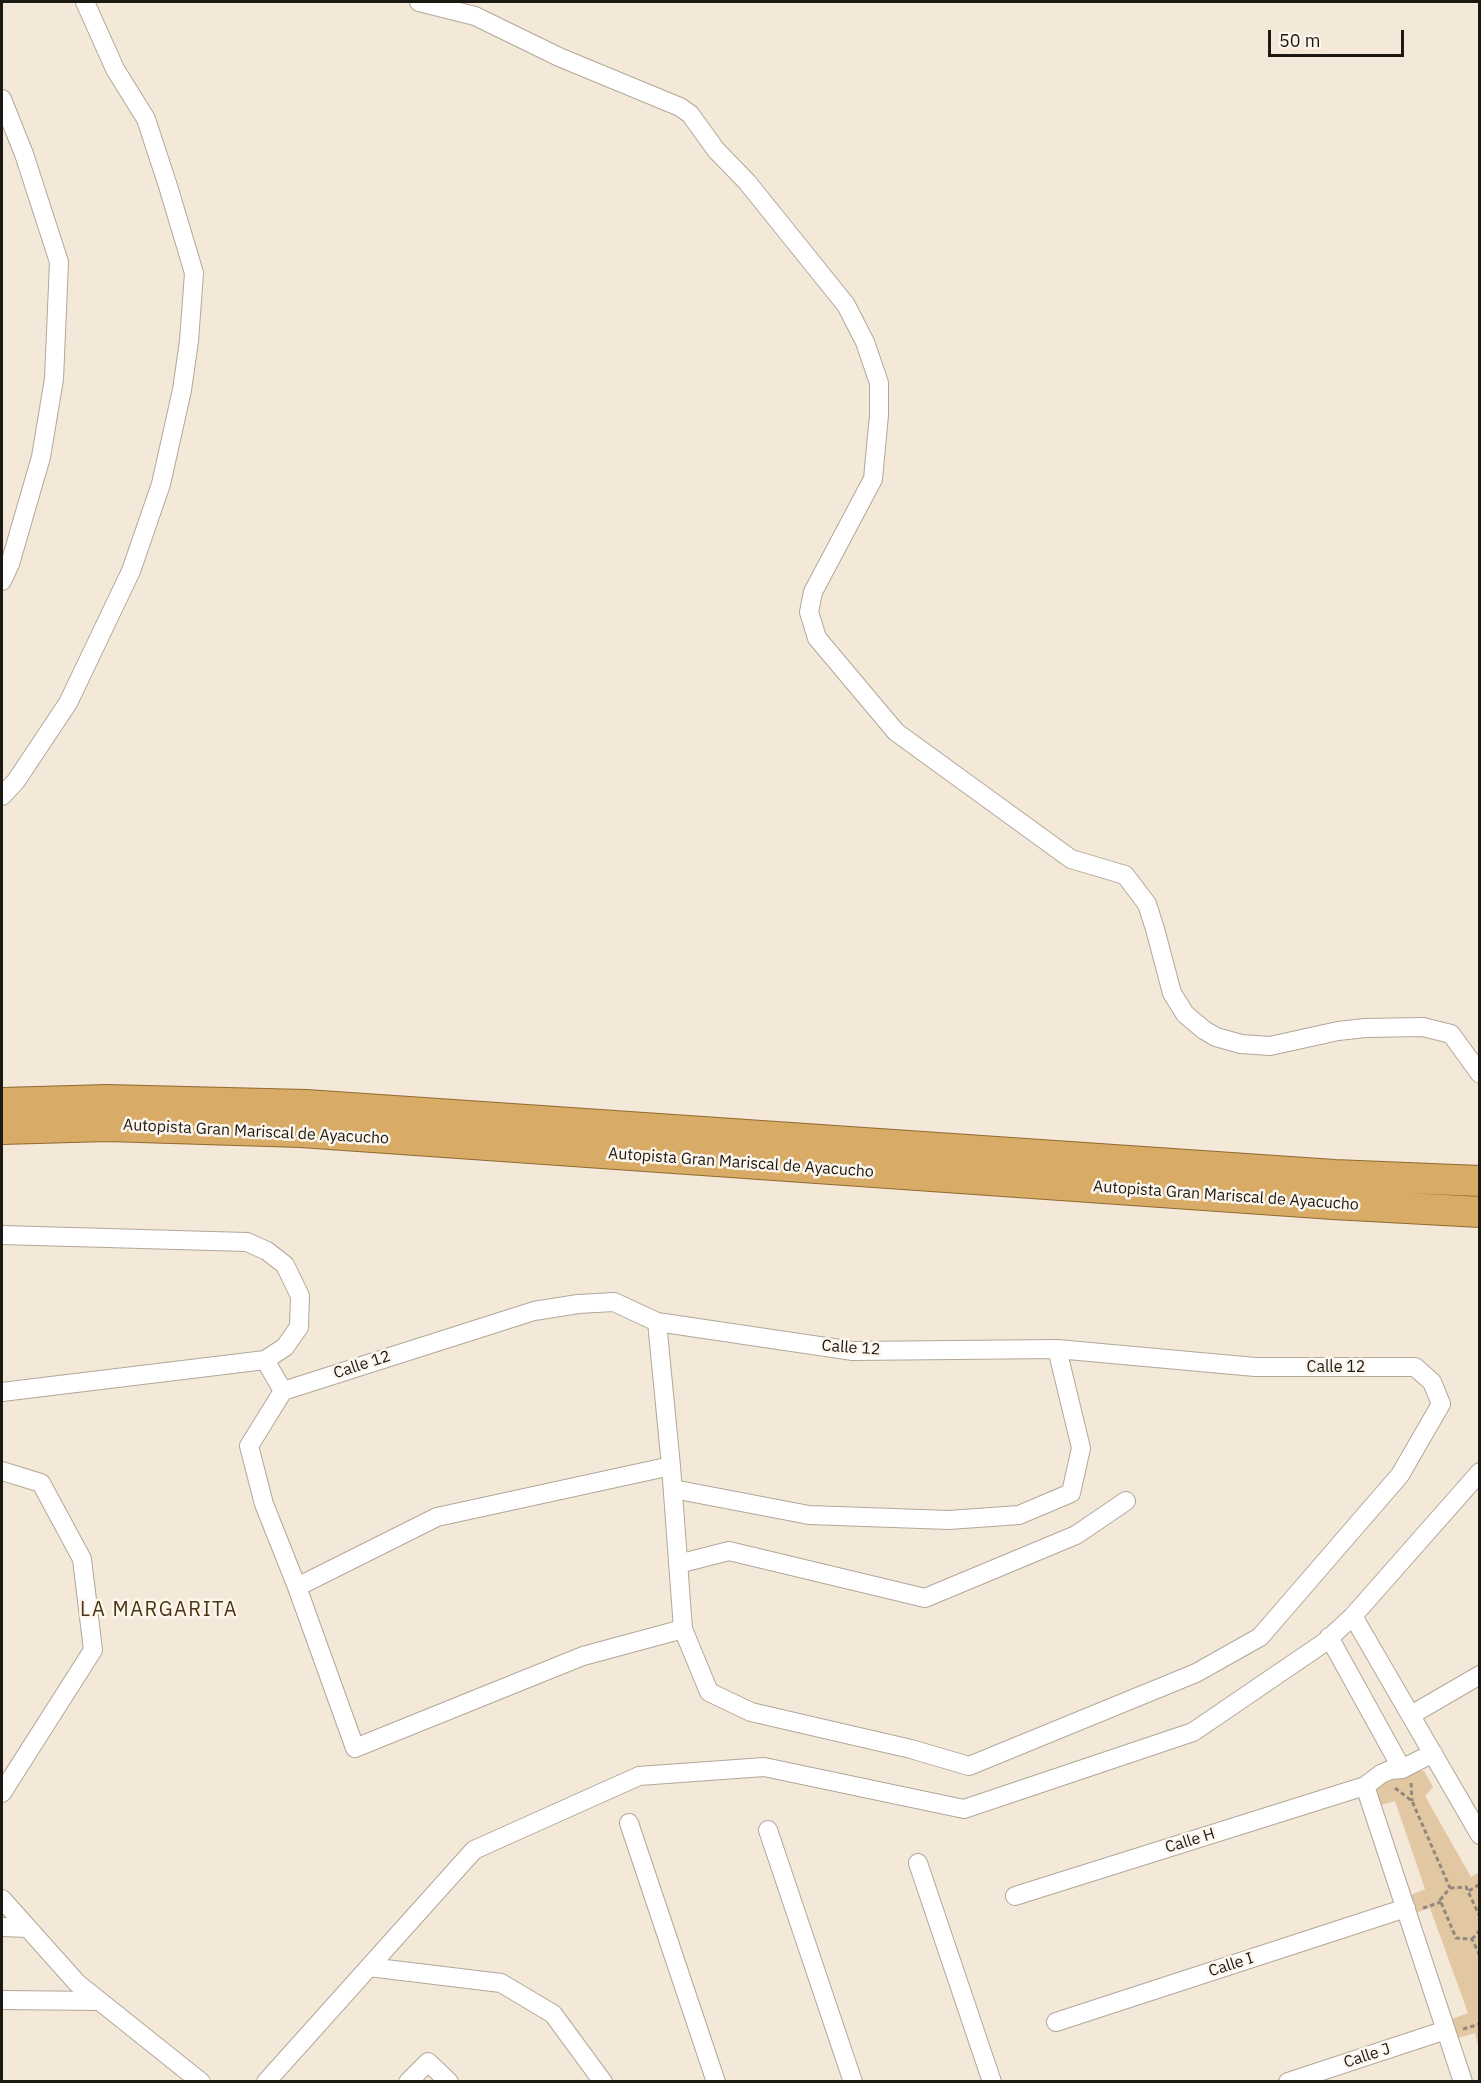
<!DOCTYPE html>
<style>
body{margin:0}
#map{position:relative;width:1481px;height:2083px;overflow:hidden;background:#f4e8d8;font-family:"IBM Plex Sans",sans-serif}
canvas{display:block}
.frame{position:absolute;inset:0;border:3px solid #1c1812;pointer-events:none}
.scale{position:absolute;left:1268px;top:30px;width:136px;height:27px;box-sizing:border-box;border:3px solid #1c1812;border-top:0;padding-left:8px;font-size:18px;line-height:21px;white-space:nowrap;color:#1c1812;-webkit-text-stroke:4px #fdf6ed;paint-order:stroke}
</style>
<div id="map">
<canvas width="1481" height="2083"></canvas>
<div class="frame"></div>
<div class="scale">50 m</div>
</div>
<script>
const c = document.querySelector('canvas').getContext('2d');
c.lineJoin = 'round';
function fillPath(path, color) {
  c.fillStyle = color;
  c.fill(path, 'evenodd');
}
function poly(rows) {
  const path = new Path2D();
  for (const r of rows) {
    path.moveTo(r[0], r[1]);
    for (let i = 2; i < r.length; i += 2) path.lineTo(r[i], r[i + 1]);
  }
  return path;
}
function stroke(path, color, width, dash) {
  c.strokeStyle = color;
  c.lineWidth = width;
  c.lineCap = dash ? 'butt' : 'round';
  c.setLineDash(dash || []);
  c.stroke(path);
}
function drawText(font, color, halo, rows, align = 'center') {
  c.font = font + ' "IBM Plex Sans",sans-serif';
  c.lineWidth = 5;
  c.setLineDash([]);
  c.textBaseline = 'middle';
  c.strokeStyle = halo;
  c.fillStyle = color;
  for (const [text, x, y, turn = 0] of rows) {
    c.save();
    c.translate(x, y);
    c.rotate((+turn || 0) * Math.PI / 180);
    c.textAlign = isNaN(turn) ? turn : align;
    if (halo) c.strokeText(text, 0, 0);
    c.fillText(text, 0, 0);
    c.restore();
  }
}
const green = poly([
 [1410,1771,1424,1771,1433,1787,1425,1796,1471,1877,1479,1872,1479,2049,1475,2033,1458,2038,1452,2019,1468,2013,1430,1908,1415,1913,1409,1896,1425,1889,1395,1801,1381,1805,1378,1798,1377,1787,1394,1776]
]);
const path = poly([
 [1411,1783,1412,1801],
 [1395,1788,1412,1801,1450,1888,1440,1900,1456,1938,1472,1939,1480,1956],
 [1450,1888,1466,1887,1480,1917],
 [1469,1891,1480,1884],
 [1423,1908,1441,1902],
 [1472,1939,1480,1930],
 [1463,2029,1480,2024]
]);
const minor = poly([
 [419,2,475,16,559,57,680,107,690,114,716,150,747,182,846,305,865,342,879,383,879,415,873,479,813,592,809,612,817,638,896,732,1071,859,1125,875,1147,904,1155,929,1172,993,1185,1014,1204,1030,1216,1037,1241,1044,1270,1046,1338,1031,1365,1028,1423,1027,1451,1034,1480,1074],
 [2,99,24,154,59,262,54,379,41,457,10,564,2,581],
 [2,796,16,781,68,703,131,571,161,484,182,390,189,341,194,273,168,186,146,119,115,69,85,2],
 [2,1235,247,1242,267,1251,285,1265,300,1296,299,1327,285,1347,265,1360],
 [283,1391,534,1311,578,1304,614,1302,657,1322,853,1351,1057,1349,1255,1367,1415,1367,1432,1382,1441,1404,1400,1475,1260,1637,1196,1673,969,1766,911,1749,751,1712,709,1692,683,1629,671,1466,657,1322],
 [283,1391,249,1446,264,1504,297,1587,355,1748,583,1656,683,1629],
 [2,1392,265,1360,283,1391],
 [2,1471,41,1483,82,1559,93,1650,2,1793],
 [673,1489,809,1515,949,1520,1019,1515,1071,1493,1081,1448,1057,1349],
 [678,1564,729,1551,925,1598,1076,1535,1126,1501],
 [297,1587,437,1517,671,1466],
 [1353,1616,1480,1835],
 [1329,1637,1402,1769],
 [1411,1715,1480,1675],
 [1433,1753,1402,1769,1390,1770,1381,1774,1365,1786,1463,2082],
 [629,1823,716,2082],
 [768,1830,853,2082],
 [918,1863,992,2082],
 [1015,1896,1365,1786],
 [2,1899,77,1983,201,2082],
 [2,1927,28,1928],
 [369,1967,501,1983,553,2014,603,2082],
 [2,2000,99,2001],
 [1056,2022,1406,1908],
 [266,2082,474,1850,639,1776,764,1767,964,1809,1193,1732,1325,1642,1353,1616,1480,1472],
 [408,2082,428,2062,449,2082],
 [1288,2082,1446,2030]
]);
const trunk = poly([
 [2,1103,107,1100,306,1105,1334,1175,1480,1181],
 [2,1129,107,1126,301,1132,1333,1204,1480,1212]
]);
const streetNames = [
 ["Autopista Gran Mariscal de Ayacucho",256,1132,3],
 ["Autopista Gran Mariscal de Ayacucho",741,1163,4],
 ["Autopista Gran Mariscal de Ayacucho",1226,1196,4],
 ["Calle 12",851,1348,4],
 ["Calle 12",362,1365,-18],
 ["Calle 12",1336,1367],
 ["Calle H",1190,1841,-17],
 ["Calle I",1231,1965,-18],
 ["Calle J",1367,2056,-18]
];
const quarterNames = [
 ["LA MARGARITA",159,1610]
];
fillPath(green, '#e2c7a3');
stroke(minor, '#b2a799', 20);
stroke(trunk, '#906a30', 32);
stroke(path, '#91887d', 3, [4.5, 3]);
stroke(minor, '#fff', 18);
stroke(trunk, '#d8ab66', 30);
drawText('16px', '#1c1812', '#fdf6ed', streetNames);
c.letterSpacing = '1.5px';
drawText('20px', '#4c3411', '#fdf6ed', quarterNames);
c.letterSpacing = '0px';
</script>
